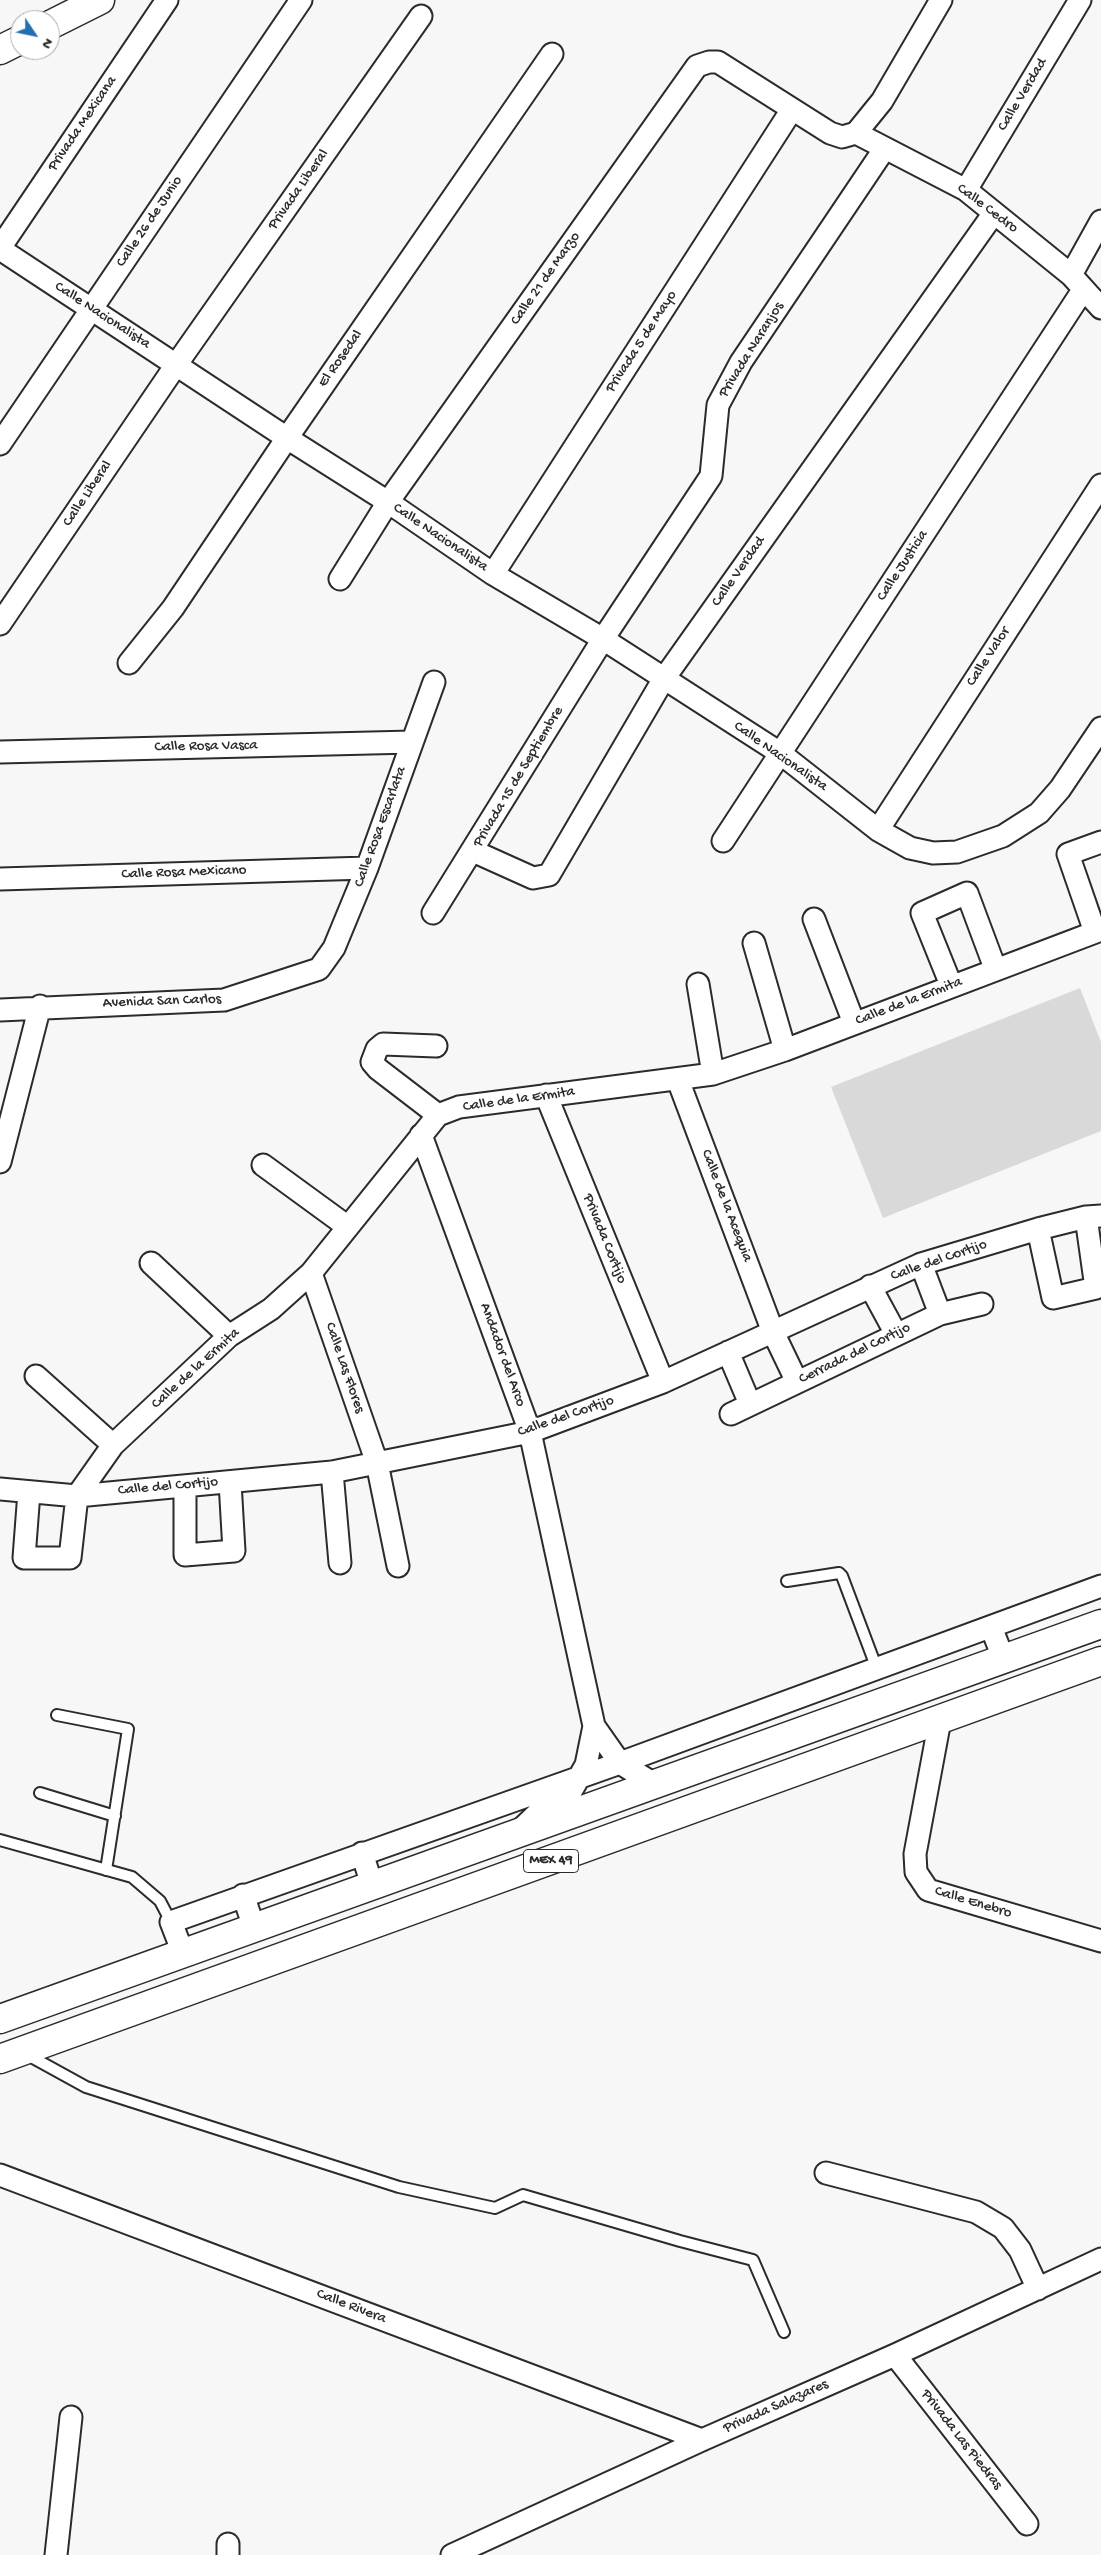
<!DOCTYPE html>
<style>
body{margin:0}
#map{position:relative;width:1101px;height:2555px;overflow:hidden;background:#f7f7f7;font-family:"Gochi Hand",sans-serif}
canvas{display:block}
.north{position:absolute;left:10px;top:10px;width:50px;height:50px;box-sizing:border-box;background:#fff;border:1px solid #aaa;border-radius:50%;rotate:124deg;font-size:14px;font-weight:700;line-height:20px;text-align:center;color:#2b2b2b}
.north::after{content:'';display:block;margin:auto;width:18px;height:22px;background:#1f6fb2;clip-path:polygon(50% 0,100% 100%,50% 72%,0 100%)}
</style>
<div id="map">
<canvas width="1101" height="2555"></canvas>
<div class="north">N</div>
</div>
<script>
const c = document.querySelector('canvas').getContext('2d');
c.lineJoin = 'round';
function fillPath(path, color) {
  c.fillStyle = color;
  c.fill(path, 'evenodd');
}
function poly(rows) {
  const path = new Path2D();
  for (const r of rows) {
    path.moveTo(r[0], r[1]);
    for (let i = 2; i < r.length; i += 2) path.lineTo(r[i], r[i + 1]);
  }
  return path;
}
function stroke(path, color, width, dash) {
  c.strokeStyle = color;
  c.lineWidth = width;
  c.lineCap = dash ? 'butt' : 'round';
  c.setLineDash(dash || []);
  c.stroke(path);
}
function drawText(font, color, halo, rows, align = 'center') {
  c.font = font + ' "Gochi Hand",sans-serif';
  c.lineWidth = 5;
  c.setLineDash([]);
  c.textBaseline = 'middle';
  c.strokeStyle = halo;
  c.fillStyle = color;
  for (const [text, x, y, turn = 0] of rows) {
    c.save();
    c.translate(x, y);
    c.rotate((+turn || 0) * Math.PI / 180);
    c.textAlign = isNaN(turn) ? turn : align;
    if (halo) c.strokeText(text, 0, 0);
    c.fillText(text, 0, 0);
    c.restore();
  }
}
const green = poly([
 [1080,988,1101,1042,1101,1131,883,1218,831,1087]
]);
const lane = poly([
 [787,1581,839,1573,842,1576,877,1669],
 [57,1715,128,1729,106,1870],
 [40,1793,115,1816],
 [0,1840,132,1877,160,1901,171,1922],
 [26,2054,86,2087,399,2187,495,2208,523,2195,680,2241,753,2260,784,2332]
]);
const street = poly([
 [856,133,966,190,1071,275,1101,308],
 [856,133,882,101,941,0],
 [966,190,1080,0],
 [0,248,167,0],
 [0,249,287,438,388,502,493,574,603,639,780,753,878,830,910,848,933,853,957,852,1003,836,1039,813,1060,789,1101,728],
 [1071,275,1101,221],
 [0,444,301,0],
 [493,574,791,111],
 [340,579,388,502,697,66,709,62,718,62,830,133,842,137,856,133],
 [0,624,176,365,421,16],
 [129,663,173,608,287,438,552,54],
 [0,752,412,742],
 [878,830,1101,485],
 [723,841,1083,290],
 [473,851,533,878,549,875,663,680,994,213],
 [0,879,367,868],
 [433,913,603,639,711,476,718,405,741,362,885,148],
 [814,919,854,1023],
 [1095,932,1068,854,1101,842],
 [754,943,785,1050],
 [698,984,713,1074],
 [951,985,922,913,967,893,995,968],
 [0,1010,224,1000,319,969,334,948,367,868,434,682],
 [436,1046,383,1044,377,1049,372,1062,378,1069,438,1115],
 [678,1080,773,1332,797,1382],
 [546,1095,663,1382],
 [421,1135,530,1432,594,1726,620,1763,654,1784],
 [0,1162,40,1006],
 [263,1165,348,1227],
 [1038,1229,1053,1298,1096,1288,1086,1217],
 [151,1263,229,1336],
 [921,1264,940,1314],
 [311,1273,377,1463,398,1566],
 [870,1286,896,1334],
 [728,1352,750,1404],
 [36,1376,113,1445],
 [731,1414,940,1314,982,1304],
 [332,1472,340,1563],
 [185,1486,185,1555,234,1551,230,1482],
 [0,1489,77,1496,332,1472,530,1432,663,1382,921,1264,1038,1229,1086,1217,1101,1216],
 [29,1492,24,1558,70,1558,77,1496,113,1445,229,1336,271,1309,311,1273,438,1115,459,1107,713,1074,785,1050,1101,930],
 [991,1627,1004,1660],
 [940,1720,915,1854,916,1872,928,1890,1101,1941],
 [518,1832,541,1810,569,1795,586,1765,594,1726],
 [362,1853,372,1885],
 [243,1895,254,1927],
 [183,1953,171,1922,620,1763,1101,1586],
 [826,2173,976,2212,1003,2228,1020,2250,1038,2289],
 [0,2175,702,2440],
 [895,2355,1027,2524],
 [56,2555,71,2417],
 [228,2555,228,2544],
 [452,2555,702,2440,895,2355,1101,2259]
]);
const secondary = poly([
 [50,25,100,0],
 [0,50,20,40]
]);
const primary = poly([
 [0,2019,1101,1624],
 [0,2059,1101,1661]
]);
const shields = [
 [551,1861,55]
];
const shieldNames = [
 ["MEX 49",551,1861]
];
const streetNames = [
 ["Calle Verdad",1023,95,-59],
 ["Privada Mexicana",83,124,-56],
 ["Privada Liberal",299,190,-55],
 ["Calle Cedro",987,209,37],
 ["Calle 26 de Junio",150,222,-56],
 ["Calle 21 de Marzo",546,279,-55],
 ["Calle Nacionalista",102,316,33],
 ["Privada 5 de Mayo",642,342,-57],
 ["Privada Naranjos",752,350,-58],
 ["El Rosedal",341,359,-55],
 ["Calle Liberal",88,494,-56],
 ["Calle Nacionalista",440,538,34],
 ["Calle Justicia",903,566,-57],
 ["Calle Verdad",739,572,-55],
 ["Calle Valor",989,657,-57],
 ["Calle Rosa Vasca",206,747,-1],
 ["Calle Nacionalista",780,757,35],
 ["Privada 15 de Septiembre",519,777,-59],
 ["Calle Rosa Escarlata",381,827,-70],
 ["Calle Rosa Mexicano",184,873,-2],
 ["Avenida San Carlos",162,1002,-2],
 ["Calle de la Ermita",909,1002,-21],
 ["Calle de la Ermita",519,1100,-8],
 ["Calle de la Acequia",726,1206,69],
 ["Privada Cortijo",604,1239,68],
 ["Calle del Cortijo",939,1261,-19],
 ["Cerrada del Cortijo",855,1354,-26],
 ["Andador del Arco",502,1355,70],
 ["Calle Las Flores",344,1368,71],
 ["Calle de la Ermita",196,1369,-42],
 ["Calle del Cortijo",566,1417,-19],
 ["Calle del Cortijo",168,1487,-5],
 ["Calle Enebro",973,1903,17],
 ["Calle Rivera",351,2307,21],
 ["Privada Salazares",776,2407,-24],
 ["Privada Las Piedras",961,2440,52]
];
fillPath(green, '#d9d9d9');
stroke(lane, '#2b2b2b', 14);
stroke(street, '#2b2b2b', 25);
stroke(secondary, '#2b2b2b', 31);
stroke(primary, '#2b2b2b', 31);
stroke(lane, '#fff', 10);
stroke(street, '#fff', 21);
stroke(secondary, '#fff', 28);
stroke(primary, '#fff', 28);
for (const [x, y, w] of shields) {
  const box = new Path2D();
  box.roundRect(x - w / 2, y - 11.5, w, 23, 4);
  c.fillStyle = '#fff';
  c.fill(box);
  stroke(box, '#2b2b2b', 1);
}
drawText('bold 14px', '#2b2b2b', null, shieldNames);
drawText('15px', '#2b2b2b', '#fff', streetNames);
</script>
